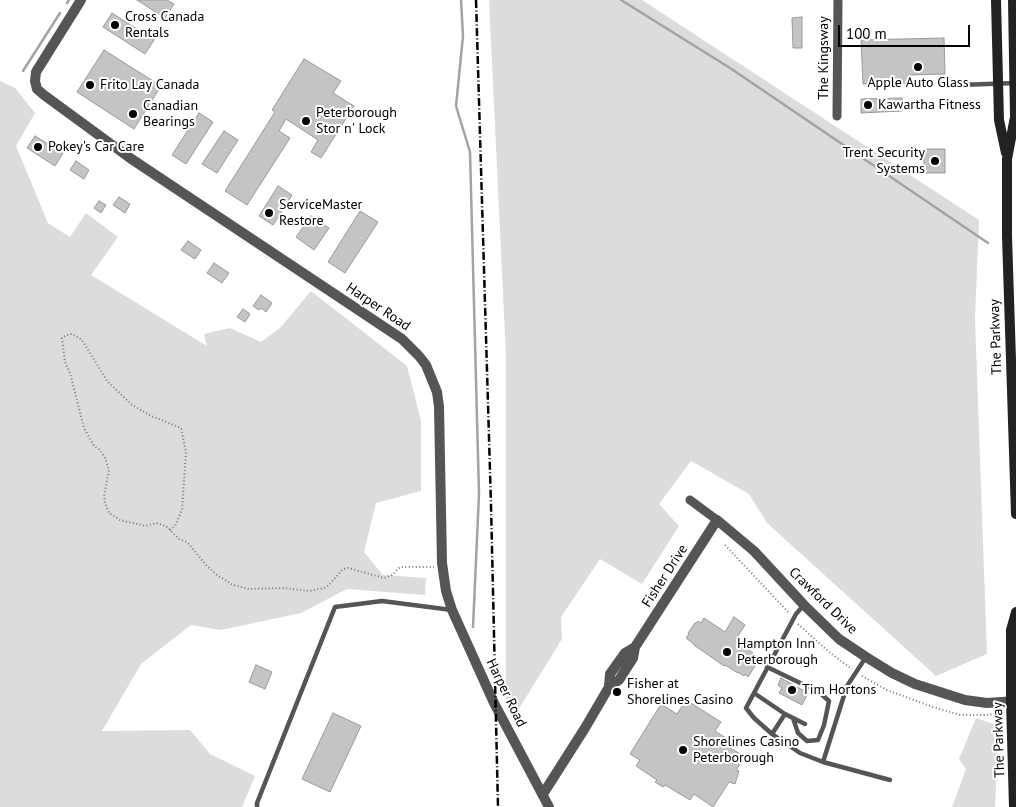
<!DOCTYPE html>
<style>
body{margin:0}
#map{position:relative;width:1016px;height:807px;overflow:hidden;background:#fff;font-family:"PT Sans",sans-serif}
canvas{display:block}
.scale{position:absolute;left:838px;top:25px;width:132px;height:22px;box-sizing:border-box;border:2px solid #000;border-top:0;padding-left:6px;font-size:15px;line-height:18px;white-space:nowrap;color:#000;-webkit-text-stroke:4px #fff;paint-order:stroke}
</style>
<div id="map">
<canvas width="1016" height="807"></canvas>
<div class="scale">100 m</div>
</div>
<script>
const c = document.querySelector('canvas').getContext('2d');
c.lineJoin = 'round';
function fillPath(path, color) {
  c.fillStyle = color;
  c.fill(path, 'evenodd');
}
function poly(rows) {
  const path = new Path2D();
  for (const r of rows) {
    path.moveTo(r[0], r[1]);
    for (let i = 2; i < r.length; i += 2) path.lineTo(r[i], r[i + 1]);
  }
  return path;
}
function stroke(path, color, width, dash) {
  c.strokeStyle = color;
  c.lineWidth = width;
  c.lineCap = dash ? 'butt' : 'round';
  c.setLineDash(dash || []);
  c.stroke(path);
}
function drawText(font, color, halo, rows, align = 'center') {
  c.font = font + ' "PT Sans",sans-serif';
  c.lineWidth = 4;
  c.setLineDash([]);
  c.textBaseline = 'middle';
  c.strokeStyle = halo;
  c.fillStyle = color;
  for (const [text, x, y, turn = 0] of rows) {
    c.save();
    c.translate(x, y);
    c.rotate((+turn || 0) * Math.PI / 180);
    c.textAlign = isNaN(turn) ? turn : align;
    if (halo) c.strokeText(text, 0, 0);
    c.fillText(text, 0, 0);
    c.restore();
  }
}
const green = poly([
 [489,0,642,0,979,220,975,318,987,654,936,676,767,523,749,494,691,461,659,504,679,526,642,584,600,559,561,617,562,639,515,715,506,699,506,357],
 [0,81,15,88,35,113,16,146,48,223,70,237,86,213,118,237,91,275,207,346,204,334,230,328,261,342,280,328,311,291,407,366,421,421,421,491,376,503,364,552,383,575,426,578,425,595,347,589,301,613,221,630,191,625,141,664,102,731,190,730,210,754,255,776,242,807,0,807],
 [976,718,999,726,995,807,952,807,966,769,959,759]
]);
const stream = poly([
 [461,0,463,36,456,106,470,152,479,494,473,627],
 [621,0,730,68,988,243],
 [67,3,69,0],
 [23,71,60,13]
]);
const building = poly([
 [137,0,167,0,174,4,165,18,137,0],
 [112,13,154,40,145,54,103,27,112,13],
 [802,17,802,48,793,48,792,18,802,17],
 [944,38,945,74,911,75,911,83,863,84,861,40,944,38],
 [104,50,161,86,134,129,77,92,104,50],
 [304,59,341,81,333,93,354,106,321,158,311,152,318,140,286,119,279,131,290,138,247,205,225,191,275,112,272,110,304,59],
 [902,98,902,111,861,113,861,99,902,98],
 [199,113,213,122,186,164,172,155,199,113],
 [224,131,238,140,217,173,202,164,224,131],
 [35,136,63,153,55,166,27,148,35,136],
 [924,149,945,149,945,173,924,173,924,149],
 [76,161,89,170,84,179,70,170,76,161],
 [278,186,292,195,273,225,259,216,278,186],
 [119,197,130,204,125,213,113,205,119,197],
 [99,201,106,205,101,213,94,208,99,201],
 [360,211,378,222,345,273,328,262,360,211],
 [311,216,329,228,314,250,296,237,311,216],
 [188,241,201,250,195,259,181,250,188,241],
 [214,263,229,273,222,283,207,273,214,263],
 [261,295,272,303,266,312,261,308,259,310,253,306,261,295],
 [243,309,250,314,245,322,237,317,243,309],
 [734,617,745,625,736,639,740,641,739,643,757,656,755,658,759,660,748,677,745,674,744,676,738,672,738,673,725,665,724,666,694,645,694,644,686,638,689,634,688,633,695,623,696,623,698,621,701,623,704,618,725,632,734,617],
 [256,665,272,672,265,689,249,682,256,665],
 [781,678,808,693,802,705,779,693,782,688,778,685,781,678],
 [686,700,721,722,715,731,732,742,729,747,745,757,736,770,739,771,735,784,729,782,713,807,694,794,690,800,665,785,663,787,655,782,657,780,636,766,640,760,630,754,661,704,677,714,686,700],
 [333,713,361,726,330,792,302,779,333,713]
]);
const path = poly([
 [170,530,175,526,182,510,186,452,181,428,149,415,131,404,107,381,82,340,72,334,67,335,62,338,65,362,70,373,84,428,94,446,100,450,105,458,109,470,104,496,105,503,109,513,120,520,128,522,146,526,156,523,166,526,179,539,187,542,206,565,217,575,233,585,249,589,285,588,309,591,324,588,329,585,343,569,348,568,384,578,392,575,400,567,434,567],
 [725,545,789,613],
 [798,624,829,652,852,669],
 [862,676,887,690,933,707,960,715,989,715,999,712]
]);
const service = poly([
 [959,85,1015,83],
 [803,606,796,614,746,708,754,718,772,734,800,753,823,762,847,686,866,657],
 [767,667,819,692,829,701,824,725,818,740,807,741,798,733,793,718],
 [754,693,785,714,805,724],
 [772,734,785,714],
 [823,762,890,780],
 [257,807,257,803,335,607,382,601,452,610]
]);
const minor = poly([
 [837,116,838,0],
 [690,500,717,520]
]);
const tertiary = poly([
 [81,0,36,72,35,81,37,89,44,95,130,158,402,339,419,356,426,365,437,392,439,407,442,563,446,591,452,610,494,703,549,807],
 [609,687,610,674,625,653,635,647,717,520,754,551,804,605,839,639,866,657,892,673,915,684,965,700,987,703,1016,701],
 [543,794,585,728,609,687,619,680,633,658,635,647]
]);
const secondary = poly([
 [996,0,999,120,1006,153],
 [1013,0,1015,117,1007,159,1007,236,1016,514],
 [1014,807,1011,701,1011,630,1016,612]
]);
const rail = poly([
 [476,0,491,505,498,807]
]);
const markers = [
 [115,25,5,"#000"],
 [918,67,5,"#000"],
 [90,85,5,"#000"],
 [868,105,5,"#000"],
 [133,114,5,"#000"],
 [306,121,5,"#000"],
 [38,147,5,"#000"],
 [935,161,5,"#000"],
 [269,213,5,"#000"],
 [727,652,5,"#000"],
 [792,690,5,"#000"],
 [617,692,5,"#000"],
 [683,750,5,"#000"]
];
const poiNames = [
 ["Cross Canada",125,17],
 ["Rentals",125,33],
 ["Apple Auto Glass",918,83,"center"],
 ["Frito Lay Canada",100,85],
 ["Kawartha Fitness",878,105],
 ["Canadian",143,106],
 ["Bearings",143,122],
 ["Peterborough",316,113],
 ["Stor n' Lock",316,129],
 ["Pokey's Car Care",48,147],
 ["Trent Security",925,153,"right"],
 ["Systems",925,169,"right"],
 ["ServiceMaster",279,205],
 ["Restore",279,221],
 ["Hampton Inn",737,644],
 ["Peterborough",737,660],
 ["Fisher at",627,684],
 ["Shorelines Casino",627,700],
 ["Tim Hortons",802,690],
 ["Shorelines Casino",693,742],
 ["Peterborough",693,758]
];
const streetNames = [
 ["The Kingsway",824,58,-90],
 ["Harper Road",378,307,34],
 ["The Parkway",996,337,-92],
 ["Fisher Drive",665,576,-57],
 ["Crawford Drive",823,601,44],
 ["Harper Road",506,693,64],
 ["The Parkway",999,740,-92]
];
fillPath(green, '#dcdcdc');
stroke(stream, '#a3a3a3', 2.5);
fillPath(building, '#c4c4c4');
stroke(building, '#999', 1);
stroke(path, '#777', 2, [1, 2.5]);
stroke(service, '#555', 4.5);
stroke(minor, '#555', 9);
stroke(tertiary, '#555', 10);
stroke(secondary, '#222', 10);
stroke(rail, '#000', 2.5, [8, 2.5, 1, 2.5]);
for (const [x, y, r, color] of markers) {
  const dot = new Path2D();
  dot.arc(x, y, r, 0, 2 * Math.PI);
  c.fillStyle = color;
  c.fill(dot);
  stroke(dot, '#fff', 2);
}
drawText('14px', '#000', '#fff', poiNames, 'left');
drawText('14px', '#000', '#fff', streetNames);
</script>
